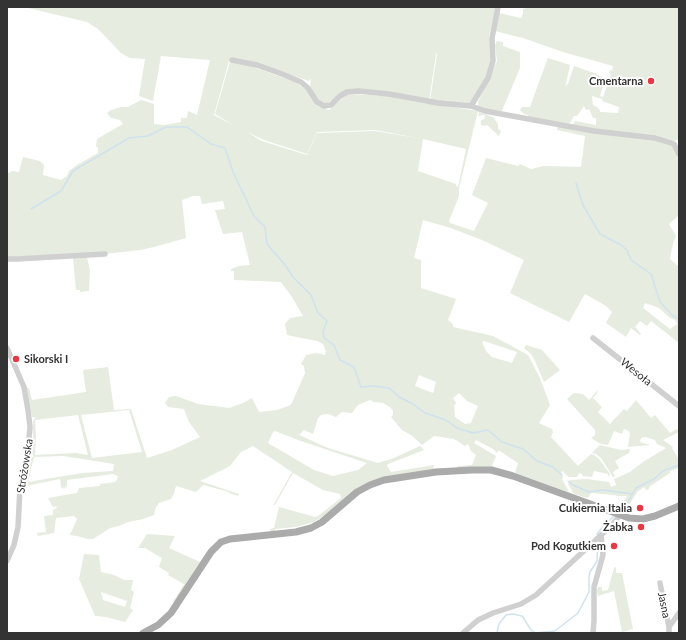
<!DOCTYPE html>
<meta charset="utf-8">
<style>
body{margin:0}
#map{position:relative;width:686px;height:640px;overflow:hidden;background:#fff;font-family:Lato,sans-serif}
canvas{display:block}
.frame{position:absolute;inset:0;border:8px solid #333;pointer-events:none}
</style>
<div id="map">
<canvas width="686" height="640"></canvas>
<div class="frame"></div>
</div>
<script>
const c = document.querySelector('canvas').getContext('2d');
c.lineJoin = 'round';
function fillPath(path, color) {
  c.fillStyle = color;
  c.fill(path, 'evenodd');
}
function poly(rows) {
  const path = new Path2D();
  for (const r of rows) {
    path.moveTo(r[0], r[1]);
    for (let i = 2; i < r.length; i += 2) path.lineTo(r[i], r[i + 1]);
  }
  return path;
}
function stroke(path, color, width, dash) {
  c.strokeStyle = color;
  c.lineWidth = width;
  c.lineCap = dash ? 'butt' : 'round';
  c.setLineDash(dash || []);
  c.stroke(path);
}
function drawText(font, color, halo, rows, align = 'center') {
  c.font = font + ' Lato,sans-serif';
  c.lineWidth = 4;
  c.setLineDash([]);
  c.textBaseline = 'middle';
  c.strokeStyle = halo;
  c.fillStyle = color;
  for (const [text, x, y, turn = 0] of rows) {
    c.save();
    c.translate(x, y);
    c.rotate((+turn || 0) * Math.PI / 180);
    c.textAlign = isNaN(turn) ? turn : align;
    if (halo) c.strokeText(text, 0, 0);
    c.fillText(text, 0, 0);
    c.restore();
  }
}
const green = poly([
 [24,7,47,7,56,8,56,7,496,7,489,36,491,45,490,66,483,83,470,103,464,104,430,101,437,54,434,52,436,54,429,101,353,91,325,104,318,101,310,86,311,78,309,81,247,60,231,58,229,61,214,115,235,126,215,114,230,62,251,66,295,82,307,90,317,106,329,110,346,95,350,94,387,96,427,104,424,124,427,103,478,111,459,188,459,196,449,221,450,223,474,231,488,203,472,195,486,158,518,166,520,164,531,169,544,166,581,167,585,136,557,130,557,128,558,127,573,125,575,121,596,125,596,118,593,118,589,109,586,110,584,106,577,116,574,116,569,124,528,117,528,115,524,114,520,110,522,107,530,107,539,82,548,58,570,65,565,88,567,84,568,84,574,66,597,74,604,79,604,83,600,96,603,97,611,74,609,73,610,70,612,71,613,66,563,52,523,38,495,31,499,13,521,18,523,14,523,9,529,7,679,7,679,140,673,141,679,158,679,215,669,224,676,236,673,243,670,259,679,267,679,343,651,321,647,326,640,321,635,327,641,334,640,335,631,328,626,337,606,323,612,312,606,306,585,294,569,322,510,293,524,260,482,240,451,228,423,220,414,258,421,260,421,288,456,299,448,320,453,324,453,327,493,336,528,355,540,378,550,405,539,423,552,429,553,432,551,437,578,466,591,454,594,455,599,459,610,474,609,477,608,474,594,471,592,477,583,476,582,474,579,473,577,477,569,477,566,475,563,471,561,472,563,478,562,479,569,492,568,492,515,473,518,463,500,451,498,451,497,453,493,449,476,440,474,443,496,456,492,466,513,472,512,473,458,468,457,466,472,465,476,455,471,451,468,444,465,446,454,439,434,436,422,445,411,435,402,430,391,417,393,415,393,411,390,407,383,403,374,402,370,400,358,405,352,413,342,412,336,417,328,414,321,415,318,418,313,434,304,430,299,435,328,448,378,463,394,458,420,446,424,450,388,464,387,466,391,472,434,465,433,469,383,477,354,491,325,515,314,522,296,527,275,529,275,532,271,532,270,529,274,528,279,507,315,517,318,516,341,498,340,494,323,490,293,473,275,505,272,504,274,504,292,472,253,446,241,452,230,466,200,481,239,494,238,496,229,493,229,492,204,485,202,486,196,492,176,486,174,493,171,499,159,503,156,507,154,515,143,519,128,522,119,526,110,528,93,539,88,539,77,536,70,535,77,519,74,516,56,518,54,533,38,536,37,533,46,532,44,516,53,515,53,510,57,508,56,506,53,507,48,498,77,493,79,488,100,486,100,484,115,482,117,480,118,476,113,474,67,480,67,486,64,489,61,487,60,479,25,486,29,458,33,457,34,456,31,453,33,436,33,420,35,419,35,417,32,417,27,388,29,388,32,400,86,392,83,370,108,367,114,410,131,409,147,458,172,450,200,437,189,422,184,409,168,407,165,403,169,397,176,396,198,404,229,408,243,403,252,398,259,412,277,410,291,405,305,373,304,366,301,364,306,355,316,353,325,355,326,352,323,344,317,341,287,335,285,324,290,318,303,316,292,297,281,282,234,280,234,271,231,271,231,269,239,266,250,265,242,232,223,234,215,210,225,209,223,201,202,204,200,196,193,196,182,200,186,238,154,247,140,250,105,254,7,258,7,174,12,171,19,172,23,157,40,161,44,165,43,175,61,180,67,176,69,171,77,165,98,153,98,148,96,146,97,139,123,124,120,120,111,118,107,113,111,110,121,107,128,107,141,100,154,104,154,124,164,125,181,122,181,118,187,118,188,111,197,115,210,60,161,56,153,101,139,96,145,59,130,58,121,53,98,29,87,22],
 [592,96,603,99,602,101,619,107,618,113,600,112,600,110,597,107,593,105],
 [375,130,423,139,375,131,317,133,307,155,262,141,247,132,264,140,307,154,317,132],
 [423,139,466,149,458,187,456,186,456,184,418,171],
 [645,303,659,308,670,318,675,320,677,324,670,329,643,308],
 [484,341,517,352,512,363,492,357,486,351,482,342],
 [419,375,436,382,433,393,415,386],
 [459,393,467,401,478,406,471,423,465,424,455,417,454,406,456,403,453,398],
 [129,410,142,452,92,458,81,415],
 [78,415,88,455,76,453,35,455,36,436,35,420],
 [275,431,298,440,367,463,358,470,333,476,314,470,268,443,273,432],
 [63,456,114,464,113,471,82,473,28,482,34,457],
 [497,41,503,42,503,46,520,52,520,68,501,113,478,107,478,102,497,61,495,45],
 [479,112,493,117,498,124,498,129,501,131,499,136,487,125,485,126,481,125,481,121,484,119,485,116,484,115,478,116],
 [87,257,90,270,89,291,80,292,80,290,76,290,73,258],
 [526,345,542,350,560,370,544,382,535,361,531,354,524,348],
 [597,391,598,392,593,398,602,407,598,412,610,424,624,409,627,411,636,400,651,418,655,415,670,433,677,429,679,432,663,440,673,447,672,448,679,460,679,468,670,471,670,473,649,487,649,489,646,490,644,487,637,492,629,505,627,509,628,511,627,512,618,510,627,496,618,496,614,495,591,493,589,497,587,498,574,494,568,484,570,480,587,479,609,482,611,487,616,485,614,479,630,472,643,462,666,448,657,444,655,440,645,437,641,438,640,442,650,445,628,447,630,434,629,431,624,429,622,434,614,431,608,445,601,444,591,438,595,435,595,430,567,399,574,393,583,394,589,400],
 [600,445,621,450,630,449,629,453,615,461,619,468,613,472,615,477,613,477,601,458,596,454,592,453],
 [147,534,175,536,169,548,200,562,211,546,213,546,174,603,173,602,184,584,168,575,169,573,159,567,162,558,145,548,138,548],
 [84,554,99,555,101,572,114,575,124,580,133,580,131,590,134,592,130,608,133,610,125,622,106,617,95,616,79,579],
 [101,592,127,601,125,607,103,600],
 [616,567,616,573,622,573,633,629,622,632,614,591,598,596,597,591,598,587,602,587,602,591,608,590,614,568]
]);
const stream = poly([
 [576,183,583,205,600,234,621,245,627,250,631,260,651,274,660,302,672,315,679,319],
 [31,209,61,191,73,171,129,138,148,136,166,127,187,127,211,144,225,148,233,172,254,216,265,227,267,244,286,266,293,277,311,295,318,313,327,321,323,332,324,338,334,345,340,360,354,367,361,387,373,386,389,388,399,397,413,404,425,413,446,420,457,428,473,433,488,430,502,442,523,449,537,461,553,467,562,475],
 [568,481,573,485,589,492,603,490,633,494],
 [619,511,628,502,636,488,654,479,663,471,679,465],
 [598,536,597,534,601,529,615,515],
 [497,633,499,624,506,615,513,614,522,616,531,630,535,633,555,631,578,613,589,592,589,577,590,572,597,561,598,540]
]);
const minor = poly([
 [232,60,257,65,282,74,301,82,308,88,317,102,324,106,331,105,340,96,347,92,358,91,389,94,438,103,471,106,485,111,594,131,655,138,674,144,679,154],
 [471,106,488,78,493,61,492,38,498,7],
 [7,259,17,259,105,254],
 [593,338,679,406],
 [7,348,24,387,28,410,30,427,28,450,20,488,18,527,14,545,7,561],
 [660,583,669,627],
 [463,633,478,620,493,613,521,604,536,595,612,525,620,515],
 [593,633,594,621,594,587,603,555,601,535],
 [669,633,669,627,679,613]
]);
const major = poly([
 [143,633,158,625,171,613,211,552,221,542,230,539,296,532,311,528,322,522,357,492,370,485,384,480,436,472,472,470,491,470,513,476,629,518,643,519,655,516,679,506]
]);
const markers = [
 [651,81,4,"#e63946"],
 [16,359,4,"#e63946"],
 [640,508,4,"#e63946"],
 [641,527,4,"#e63946"],
 [614,546,4,"#e63946"]
];
const poiNames = [
 ["Cmentarna",643,81],
 ["Sikorski I",24,359,"left"],
 ["Cukiernia Italia",632,508],
 ["Żabka",633,527],
 ["Pod Kogutkiem",606,546]
];
const streetNames = [
 ["Wesoła",636,372,39],
 ["Stróżowska",25,466,-81],
 ["Jasna",664,605,78]
];
fillPath(green, '#e6ecdf');
stroke(stream, '#cfe2ee', 1.5);
stroke(minor, '#d0d0d0', 5.5);
stroke(major, '#ababab', 7);
for (const [x, y, r, color] of markers) {
  const dot = new Path2D();
  dot.arc(x, y, r, 0, 2 * Math.PI);
  c.fillStyle = color;
  c.fill(dot);
  stroke(dot, '#fff', 1.5);
}
drawText('bold 11px', '#333', '#fff', poiNames, 'right');
drawText('11px', '#333', '#fff', streetNames);
</script>
